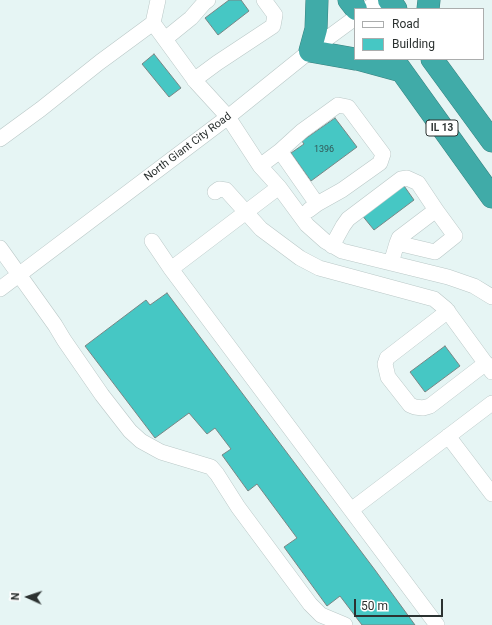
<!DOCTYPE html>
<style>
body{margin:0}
#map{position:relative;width:492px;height:625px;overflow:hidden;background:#e6f5f4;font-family:Roboto,sans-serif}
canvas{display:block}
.legend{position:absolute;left:354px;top:8px;width:130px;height:52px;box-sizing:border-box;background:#fff;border:1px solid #abadad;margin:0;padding:5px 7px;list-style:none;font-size:12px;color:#2c3231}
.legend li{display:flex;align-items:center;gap:8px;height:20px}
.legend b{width:20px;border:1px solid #abadad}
.north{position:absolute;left:8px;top:577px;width:40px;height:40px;-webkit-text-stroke:3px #fff;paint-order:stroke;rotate:273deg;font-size:11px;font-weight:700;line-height:16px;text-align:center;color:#2c3231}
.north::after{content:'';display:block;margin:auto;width:14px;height:18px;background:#2c3231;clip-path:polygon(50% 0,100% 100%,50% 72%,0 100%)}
.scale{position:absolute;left:354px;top:599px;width:89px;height:18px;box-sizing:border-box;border:2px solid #2c3231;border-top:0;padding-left:5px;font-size:12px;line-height:14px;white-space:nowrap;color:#2c3231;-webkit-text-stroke:3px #fff;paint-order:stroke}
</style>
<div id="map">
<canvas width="492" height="625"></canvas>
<ul class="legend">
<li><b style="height:5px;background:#fff"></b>Road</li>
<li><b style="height:11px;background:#46c7c4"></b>Building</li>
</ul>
<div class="north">N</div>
<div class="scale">50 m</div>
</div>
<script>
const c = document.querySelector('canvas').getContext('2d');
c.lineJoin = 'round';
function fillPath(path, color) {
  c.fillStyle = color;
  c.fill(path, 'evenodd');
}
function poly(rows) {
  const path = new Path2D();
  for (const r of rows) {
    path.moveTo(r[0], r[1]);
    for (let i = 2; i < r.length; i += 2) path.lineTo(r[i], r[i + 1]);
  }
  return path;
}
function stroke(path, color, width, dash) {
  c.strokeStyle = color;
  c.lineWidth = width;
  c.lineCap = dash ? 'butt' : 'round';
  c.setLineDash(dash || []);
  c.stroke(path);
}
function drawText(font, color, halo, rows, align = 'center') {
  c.font = font + ' Roboto,sans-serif';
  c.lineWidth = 3;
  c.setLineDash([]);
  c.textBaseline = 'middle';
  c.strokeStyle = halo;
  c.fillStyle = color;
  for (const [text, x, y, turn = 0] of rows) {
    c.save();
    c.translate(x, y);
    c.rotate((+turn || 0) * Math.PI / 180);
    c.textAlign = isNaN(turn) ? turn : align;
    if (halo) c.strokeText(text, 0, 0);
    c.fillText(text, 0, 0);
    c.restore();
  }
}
const building = poly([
 [229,0,241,0,249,11,218,35,205,18,229,0],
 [154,54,181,88,169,97,142,64,154,54],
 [335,118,357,147,311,181,291,153,304,144,302,141,335,118],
 [402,183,414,200,374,230,361,214,402,183],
 [167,293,375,570,415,625,362,625,340,596,327,606,284,547,297,538,257,484,248,491,222,455,231,449,215,428,207,434,189,413,155,438,85,346,146,300,150,305,167,293],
 [445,346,460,366,425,392,410,372,445,346]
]);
const minor = poly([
 [367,9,380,0],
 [153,23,196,82,228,117,260,166,279,187,307,225,325,241,342,251,448,277,474,286,492,297],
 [165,39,191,18,204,3,208,0],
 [194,80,217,63,273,26,275,15,264,0],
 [0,139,41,109,100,62,153,23,158,0],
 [280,151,317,204,309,210],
 [260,166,280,151,302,131,338,105,348,107,383,154,380,163,342,190,317,204],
 [279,187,171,269,437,625],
 [215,192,219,189,226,190,261,229,300,258,319,268,434,299,446,309,492,372],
 [152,241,171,269],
 [332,246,343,226,348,219,401,179,407,178,418,183,436,210],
 [0,248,55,325,64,340,102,395,130,431,141,441,161,452,211,467,217,474,238,507,310,604,321,615,345,625],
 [391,263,397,243,399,238,436,210,455,236,435,252,397,243],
 [0,289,228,117,310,51,355,18],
 [448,311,387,358,385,364,388,377,410,405,415,407,423,408,430,406,486,363],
 [448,436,492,494],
 [351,510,492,403]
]);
const highway = poly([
 [317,0,316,29,310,51,355,59],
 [349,0,356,9],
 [389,0,396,9],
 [428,9,429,0],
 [357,59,401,71],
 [393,59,492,197],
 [432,59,492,141]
]);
const numberNames = [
 ["1396",324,150]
];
const shields = [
 [442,128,32]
];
const shieldNames = [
 ["IL 13",442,128]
];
const streetNames = [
 ["North Giant City Road",188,147,-37]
];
fillPath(building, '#46c7c4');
stroke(building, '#788685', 1);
stroke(minor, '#bac8c7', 16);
stroke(highway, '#39817e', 23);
stroke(minor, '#fff', 15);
stroke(highway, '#40aba8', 22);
drawText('9px', '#325756', null, numberNames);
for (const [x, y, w] of shields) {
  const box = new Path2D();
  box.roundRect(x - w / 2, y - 8, w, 16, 3);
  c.fillStyle = '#fff';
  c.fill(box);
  stroke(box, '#2c3231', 1);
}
drawText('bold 10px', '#2c3231', null, shieldNames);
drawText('11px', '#2c3231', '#fff', streetNames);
</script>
